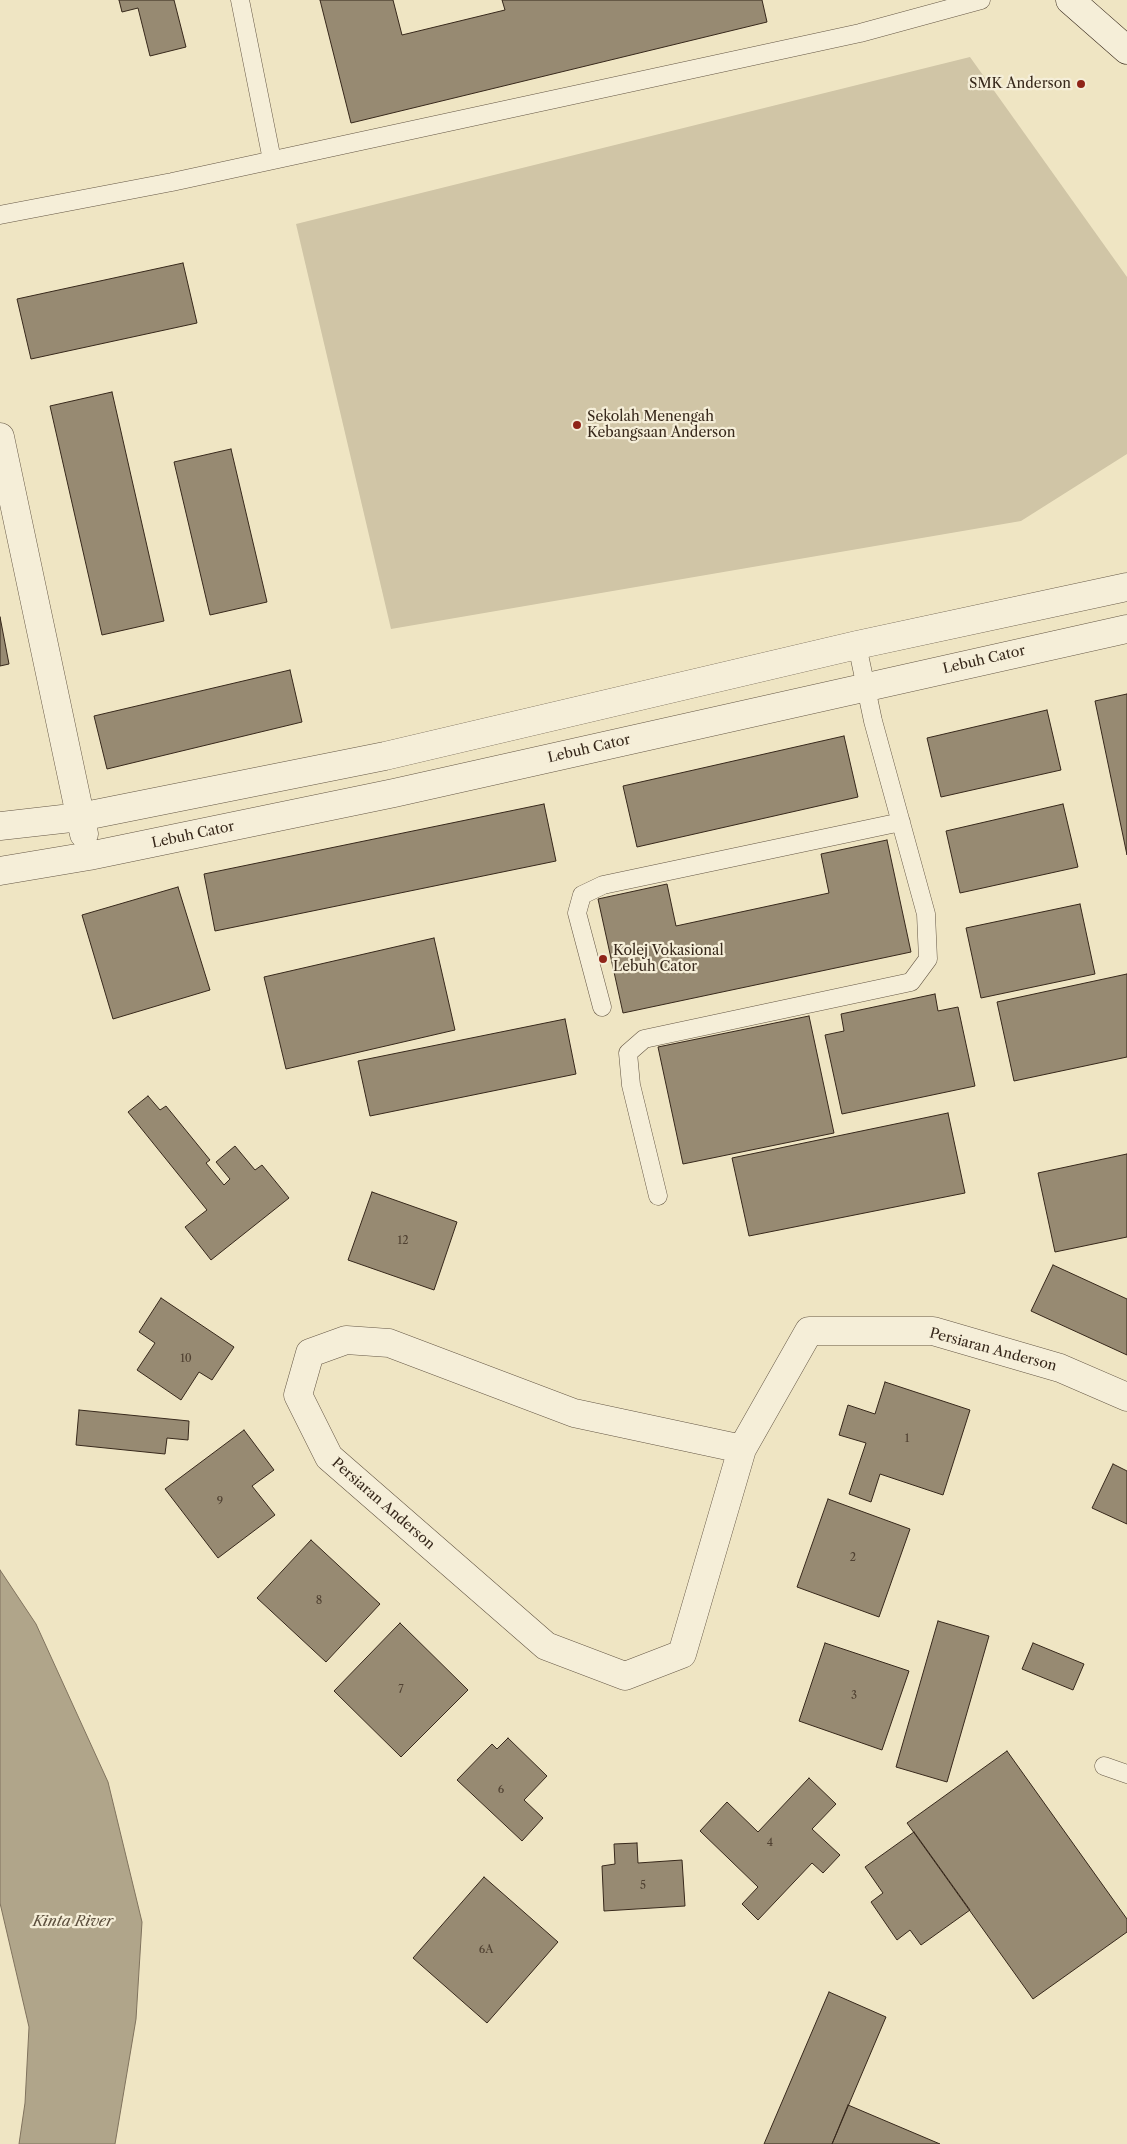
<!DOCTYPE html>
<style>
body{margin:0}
canvas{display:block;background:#efe5c3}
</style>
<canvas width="1127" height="2144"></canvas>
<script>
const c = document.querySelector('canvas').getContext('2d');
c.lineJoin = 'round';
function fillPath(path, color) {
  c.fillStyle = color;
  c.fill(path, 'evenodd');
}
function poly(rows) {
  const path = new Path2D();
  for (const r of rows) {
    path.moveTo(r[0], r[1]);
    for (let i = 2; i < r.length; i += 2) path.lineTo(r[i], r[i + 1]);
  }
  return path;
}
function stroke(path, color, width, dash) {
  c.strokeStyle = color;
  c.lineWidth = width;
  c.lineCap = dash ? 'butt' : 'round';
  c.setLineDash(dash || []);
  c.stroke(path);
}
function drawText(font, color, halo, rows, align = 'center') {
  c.font = font + ' "Libre Caslon Text",serif';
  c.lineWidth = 4.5;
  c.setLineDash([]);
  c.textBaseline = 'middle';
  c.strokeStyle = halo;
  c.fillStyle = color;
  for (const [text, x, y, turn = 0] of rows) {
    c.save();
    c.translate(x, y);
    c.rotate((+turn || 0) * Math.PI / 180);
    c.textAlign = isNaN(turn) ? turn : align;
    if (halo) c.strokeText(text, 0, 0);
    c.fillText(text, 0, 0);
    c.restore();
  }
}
const green = poly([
 [970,57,1127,277,1127,454,1021,521,391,629,296,224]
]);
const water = poly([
 [0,1570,36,1624,108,1782,142,1922,136,2019,115,2144,19,2144,25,2103,29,2027,0,1903,0,1570]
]);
const building = poly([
 [119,0,174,0,186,47,150,56,138,8,122,12,119,0],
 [320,0,393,0,402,35,505,10,502,0,762,0,767,22,351,123,320,0],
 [183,263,197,323,31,359,17,299,183,263],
 [112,392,164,621,102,635,50,406,112,392],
 [231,449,267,602,210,615,174,462,231,449],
 [0,617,9,664,0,666,0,617],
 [290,670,302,722,107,769,94,716,290,670],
 [1127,694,1127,855,1095,701,1127,694],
 [1047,710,1061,770,941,797,927,738,1047,710],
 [844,736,858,797,637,847,623,786,844,736],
 [544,804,556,861,215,931,204,874,544,804],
 [1063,804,1078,867,960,893,946,831,1063,804],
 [887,840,911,952,623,1013,598,899,667,884,676,926,829,893,821,854,887,840],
 [178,887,210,990,113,1019,82,915,178,887],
 [1080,904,1095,974,981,998,966,928,1080,904],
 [434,938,455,1030,286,1069,264,977,434,938],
 [1127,974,1127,1057,1014,1081,997,1002,1127,974],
 [935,994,938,1011,958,1007,975,1086,842,1114,825,1035,844,1031,841,1014,935,994],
 [809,1016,834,1133,683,1164,658,1047,809,1016],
 [565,1019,576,1074,370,1116,358,1061,565,1019],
 [148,1096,160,1110,166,1106,210,1160,206,1163,224,1185,230,1179,216,1162,235,1146,255,1170,262,1165,289,1198,211,1260,185,1227,207,1210,128,1112,148,1096],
 [948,1113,965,1193,749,1236,732,1158,948,1113],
 [1127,1154,1127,1237,1055,1252,1038,1173,1127,1154],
 [372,1192,457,1222,434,1290,348,1260,372,1192],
 [1053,1265,1127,1299,1127,1355,1031,1311,1053,1265],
 [161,1298,234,1347,212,1380,199,1372,181,1400,137,1370,155,1343,139,1332,161,1298],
 [885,1382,970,1410,943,1495,880,1474,871,1502,849,1494,866,1443,839,1435,848,1405,875,1414,885,1382],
 [79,1410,189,1421,188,1440,167,1438,165,1454,76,1445,79,1410],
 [244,1430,274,1470,252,1486,275,1515,218,1558,165,1489,244,1430],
 [1113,1464,1127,1471,1127,1524,1092,1508,1113,1464],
 [828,1499,910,1529,879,1617,797,1587,828,1499],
 [311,1540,380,1604,326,1662,257,1598,311,1540],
 [938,1621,989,1636,947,1782,896,1767,938,1621],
 [400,1623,468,1690,401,1757,334,1691,400,1623],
 [825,1643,909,1671,882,1750,799,1721,825,1643],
 [1033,1643,1084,1664,1073,1690,1022,1669,1033,1643],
 [508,1738,547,1776,524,1800,543,1818,522,1841,457,1780,492,1744,497,1749,508,1738],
 [1007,1751,1127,1919,1127,1932,1033,1999,907,1823,1007,1751],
 [809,1778,836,1804,812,1829,840,1855,823,1873,812,1863,758,1920,742,1904,758,1887,700,1831,727,1802,758,1832,809,1778],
 [914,1832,970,1910,921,1945,910,1930,897,1940,871,1902,883,1893,865,1867,914,1832],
 [637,1843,638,1863,682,1860,685,1906,604,1911,602,1866,615,1864,614,1844,637,1843],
 [484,1877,558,1942,487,2023,413,1958,484,1877],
 [829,1992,886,2017,832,2144,764,2144,829,1992],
 [848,2105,940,2144,832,2144,848,2105]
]);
const lane = poly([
 [240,0,272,160],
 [0,215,172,182,860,33,981,0],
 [602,1007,577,913,582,895,603,885,901,822],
 [658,1196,631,1085,628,1053,644,1039,911,982,928,959,926,914,873,721,857,645],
 [1104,1766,1127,1774]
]);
const street = poly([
 [0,437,84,834],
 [0,826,80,817,385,756,857,645,1127,587],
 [0,871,89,856,394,793,1127,629],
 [742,1449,574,1413,389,1343,346,1340,310,1353,298,1395,329,1457,546,1646,625,1676,682,1654,742,1449,809,1331,933,1331,1060,1368,1127,1397]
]);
const secondary = poly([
 [1070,0,1127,50]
]);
const markers = [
 [1081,84,5,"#8f2418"],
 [577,425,5,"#8f2418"],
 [603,959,5,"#8f2418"]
];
const numberNames = [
 ["12",403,1241],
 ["10",186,1359],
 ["1",907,1439],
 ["9",220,1502],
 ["2",853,1558],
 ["8",319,1601],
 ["7",401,1690],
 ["3",854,1696],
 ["6",501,1790],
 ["4",770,1843],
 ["5",643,1886],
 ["6A",486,1950]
];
const poiNames = [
 ["SMK Anderson",1071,84,"right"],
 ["Sekolah Menengah",587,417],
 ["Kebangsaan Anderson",587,433],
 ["Kolej Vokasional",613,951],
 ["Lebuh Cator",613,967]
];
const streetNames = [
 ["Lebuh Cator",984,660,-13],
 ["Lebuh Cator",589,749,-13],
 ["Lebuh Cator",193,835,-12],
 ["Persiaran Anderson",993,1350,15],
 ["Persiaran Anderson",383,1504,41]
];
const waterNames = [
 ["Kinta River",73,1922]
];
fillPath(green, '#d0c5a6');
fillPath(water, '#b0a58a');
stroke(water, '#80735e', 1);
fillPath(building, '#978a72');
stroke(building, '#37281b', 1);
stroke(lane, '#655745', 19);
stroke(street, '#655745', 29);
stroke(secondary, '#37281b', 29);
stroke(lane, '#f5eed8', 18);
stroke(street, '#f5eed8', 28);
stroke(secondary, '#f5eed8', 28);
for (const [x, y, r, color] of markers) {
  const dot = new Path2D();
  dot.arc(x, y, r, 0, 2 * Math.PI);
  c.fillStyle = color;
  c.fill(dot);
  stroke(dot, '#f5eed8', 2);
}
drawText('11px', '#4f4031', null, numberNames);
drawText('14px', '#37281b', '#f5eed8', poiNames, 'left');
drawText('14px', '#37281b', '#f5eed8', streetNames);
drawText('italic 15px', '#5b4e3c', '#f5eed8', waterNames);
</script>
